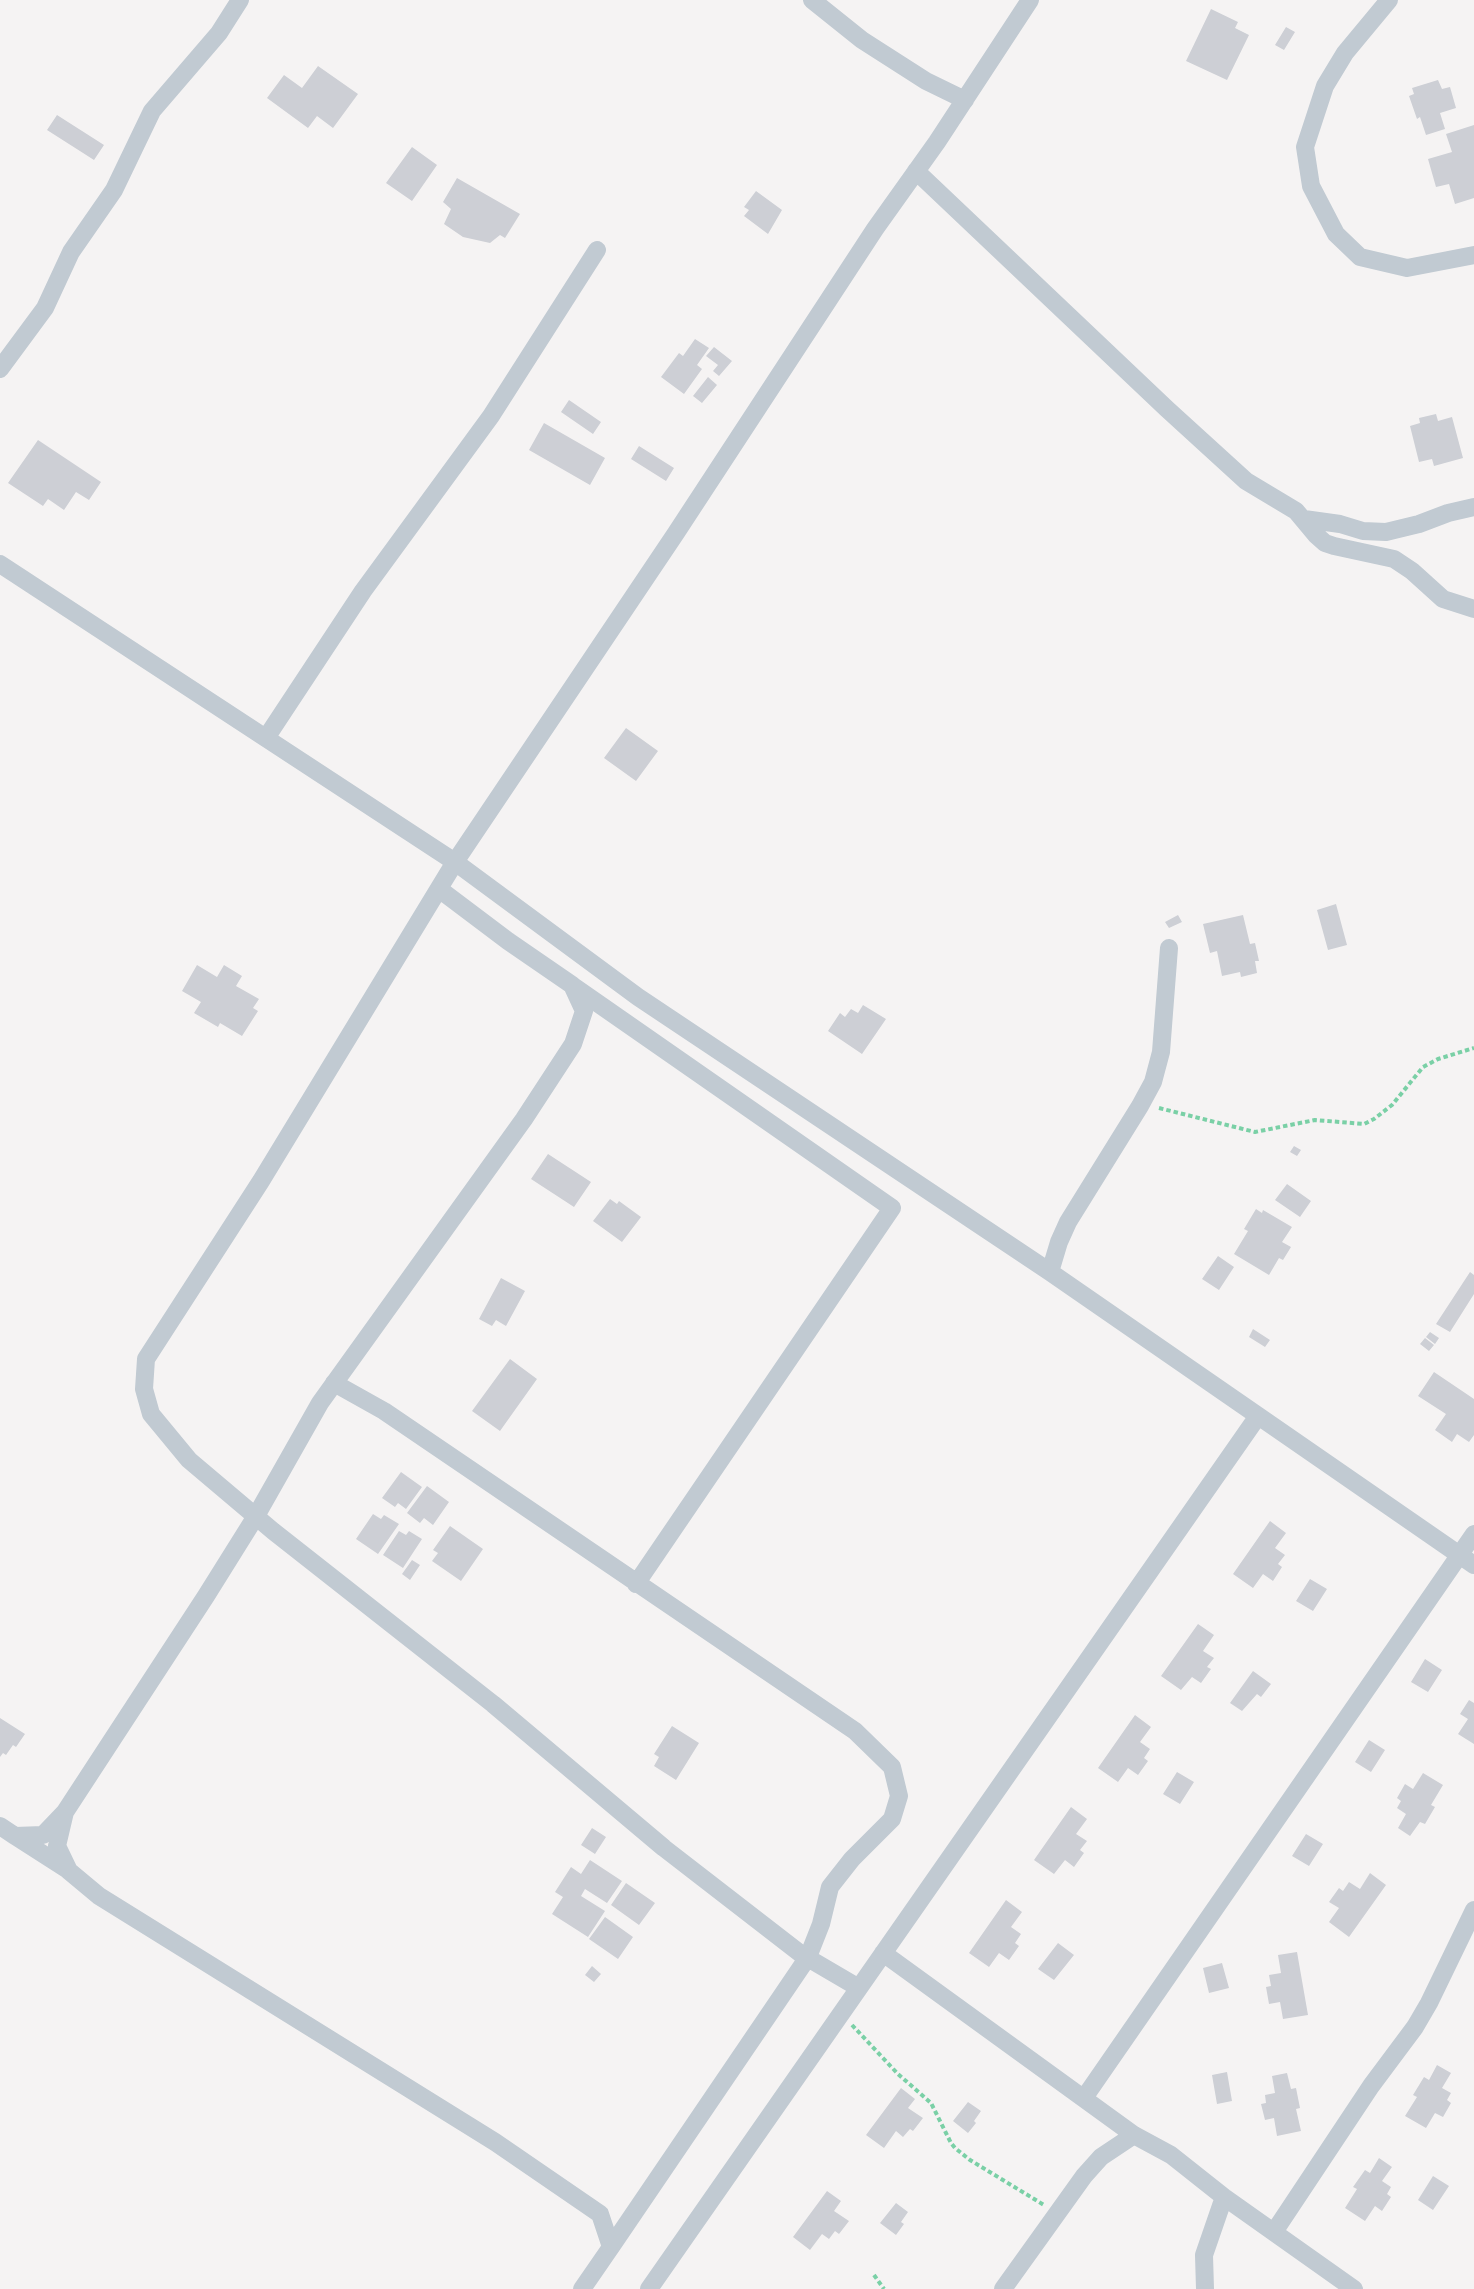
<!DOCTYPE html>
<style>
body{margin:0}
canvas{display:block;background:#f5f3f3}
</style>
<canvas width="1474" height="2289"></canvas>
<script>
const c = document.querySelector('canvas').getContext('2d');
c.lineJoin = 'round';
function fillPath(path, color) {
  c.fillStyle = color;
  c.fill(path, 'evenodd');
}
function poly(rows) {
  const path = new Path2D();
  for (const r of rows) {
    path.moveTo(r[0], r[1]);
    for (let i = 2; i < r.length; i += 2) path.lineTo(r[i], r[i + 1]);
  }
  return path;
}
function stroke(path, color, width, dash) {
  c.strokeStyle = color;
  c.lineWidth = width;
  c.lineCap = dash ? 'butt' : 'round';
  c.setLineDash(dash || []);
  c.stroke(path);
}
const building = poly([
 [1211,9,1238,22,1235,28,1249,35,1227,80,1186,61],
 [1286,27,1295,32,1284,50,1275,45],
 [318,66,358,94,333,128,317,116,308,128,267,98,284,75,302,88],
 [1438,80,1442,89,1450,87,1456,108,1440,113,1445,129,1426,135,1420,117,1417,119,1409,96,1414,94,1412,88],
 [57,115,104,145,94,160,47,130],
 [1474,125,1474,198,1455,204,1449,184,1436,187,1428,159,1452,152,1446,134],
 [412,147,437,165,412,201,386,183],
 [457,178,520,214,505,238,500,235,490,243,463,237,444,224,451,209,443,202],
 [756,191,782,210,768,234,744,216,749,210,744,207],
 [695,339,709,348,697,365,702,369,684,394,661,377,679,353,683,356],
 [714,347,732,361,719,376,713,371,718,365,706,356],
 [708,377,717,385,702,403,693,396],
 [569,400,601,422,593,434,561,412],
 [1436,414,1438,421,1452,417,1463,458,1434,466,1432,459,1419,462,1410,426,1420,423,1419,418],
 [544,423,605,458,590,485,529,450],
 [38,440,101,482,89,500,76,492,64,510,48,499,43,506,8,483],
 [639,446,674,468,666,481,631,459],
 [626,728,658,751,636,781,604,758],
 [1336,904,1347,945,1328,950,1317,910],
 [1178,915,1182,922,1169,928,1165,922],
 [1243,915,1250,944,1255,943,1259,961,1255,961,1257,973,1241,977,1240,972,1222,976,1217,951,1210,953,1203,924],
 [197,965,217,977,224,965,242,976,236,986,259,999,253,1008,258,1011,242,1036,220,1023,218,1027,194,1013,201,1002,182,991],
 [863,1005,886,1019,862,1054,828,1031,840,1013,845,1017,851,1009,858,1013],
 [1294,1146,1301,1150,1297,1156,1290,1152],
 [548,1154,591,1182,574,1207,531,1179],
 [1287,1184,1311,1201,1300,1217,1275,1200],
 [610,1199,617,1204,619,1201,641,1217,622,1242,593,1221],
 [1256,1209,1262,1213,1263,1210,1292,1227,1282,1242,1291,1247,1283,1260,1279,1258,1269,1275,1234,1254,1248,1231,1244,1229],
 [1218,1256,1234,1267,1219,1290,1202,1279],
 [1470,1272,1474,1275,1474,1294,1450,1332,1436,1324],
 [501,1278,525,1291,506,1326,496,1320,492,1326,479,1319],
 [1253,1329,1270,1340,1265,1347,1249,1337],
 [1430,1332,1439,1338,1435,1344,1426,1337],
 [1425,1338,1434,1345,1429,1351,1420,1344],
 [510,1359,537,1379,500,1431,472,1411],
 [1434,1372,1474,1399,1474,1435,1469,1442,1457,1434,1452,1442,1435,1430,1446,1414,1418,1396],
 [401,1472,422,1487,406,1509,398,1503,395,1507,382,1498],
 [427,1486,449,1502,433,1525,424,1518,420,1523,407,1513],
 [373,1514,381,1519,384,1515,399,1524,378,1554,356,1539],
 [1270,1521,1286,1533,1275,1548,1285,1555,1278,1564,1282,1567,1273,1581,1263,1574,1253,1588,1233,1574],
 [450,1526,483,1549,461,1581,432,1561,438,1553,433,1550],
 [399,1531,406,1535,409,1531,422,1539,403,1568,383,1555],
 [412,1560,420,1565,410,1580,402,1574],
 [1310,1579,1327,1589,1313,1611,1296,1601],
 [1198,1624,1214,1635,1203,1651,1214,1658,1207,1667,1211,1669,1201,1683,1192,1677,1181,1690,1161,1676],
 [1425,1659,1442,1670,1428,1692,1411,1682],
 [1253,1671,1271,1684,1261,1697,1257,1694,1242,1711,1230,1703],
 [1469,1700,1474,1703,1474,1744,1458,1734,1468,1719,1460,1714],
 [1135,1715,1151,1727,1140,1742,1150,1749,1144,1758,1148,1761,1138,1775,1128,1768,1118,1782,1098,1768],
 [0,1718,25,1734,16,1747,13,1745,6,1755,3,1753,0,1757],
 [672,1726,699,1743,676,1780,654,1766,659,1757,654,1754],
 [1369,1740,1385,1750,1371,1772,1355,1762],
 [1177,1772,1194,1782,1180,1804,1163,1794],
 [1423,1773,1443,1785,1431,1805,1435,1807,1425,1824,1420,1822,1410,1836,1398,1828,1406,1814,1397,1808,1401,1801,1397,1798,1405,1784,1413,1789],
 [1071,1807,1087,1819,1076,1834,1087,1841,1080,1850,1084,1853,1074,1867,1065,1860,1054,1874,1034,1860],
 [592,1828,606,1837,595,1854,581,1845],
 [1306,1834,1323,1844,1309,1866,1292,1856],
 [590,1860,622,1881,607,1903,585,1889,581,1896,605,1911,588,1937,552,1914,563,1897,555,1892,571,1867,581,1874],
 [1370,1873,1386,1885,1349,1937,1329,1922,1339,1908,1329,1902,1339,1888,1343,1891,1349,1882,1360,1889],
 [626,1883,655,1903,639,1925,611,1905],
 [1006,1900,1022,1912,1011,1927,1021,1934,1015,1943,1019,1946,1009,1960,999,1953,989,1967,969,1953],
 [605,1917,633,1937,618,1959,589,1939],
 [1058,1943,1074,1955,1054,1980,1038,1969],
 [1297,1952,1308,2015,1283,2019,1280,2002,1269,2004,1266,1987,1271,1986,1269,1975,1281,1973,1278,1955],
 [1222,1963,1229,1988,1209,1993,1203,1968],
 [592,1966,601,1974,594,1982,585,1975],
 [1437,2065,1451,2073,1442,2088,1451,2093,1447,2100,1451,2103,1443,2117,1435,2113,1426,2128,1405,2116,1417,2097,1413,2095,1424,2077,1429,2080],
 [1227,2072,1232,2101,1217,2104,1212,2075],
 [1287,2073,1291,2089,1296,2088,1300,2108,1296,2109,1301,2131,1277,2136,1274,2118,1265,2120,1261,2104,1266,2103,1265,2095,1275,2093,1272,2076],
 [901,2088,915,2099,908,2108,923,2118,913,2131,910,2129,903,2137,896,2131,884,2148,866,2135],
 [968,2102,981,2111,974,2121,976,2123,968,2133,953,2121],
 [1379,2158,1392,2167,1382,2181,1391,2187,1387,2194,1391,2197,1382,2211,1375,2206,1365,2221,1345,2208,1357,2189,1353,2187,1365,2170,1370,2173],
 [1433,2176,1449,2186,1433,2210,1418,2200],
 [827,2191,841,2201,834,2211,849,2221,839,2234,835,2231,829,2239,822,2234,810,2250,793,2237],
 [896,2203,908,2212,901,2222,904,2224,896,2235,880,2223]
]);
const path = poly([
 [1159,1108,1255,1132,1315,1120,1364,1124,1374,1119,1392,1105,1423,1067,1438,1059,1474,1048],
 [852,2025,898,2074,931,2103,951,2143,955,2148,970,2160,1044,2205],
 [874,2275,884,2289]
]);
const minor = poly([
 [812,0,862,40,926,81,965,100],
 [1389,0,1345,53,1325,86,1305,147,1311,186,1336,234,1360,257,1407,268,1474,255],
 [916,171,1167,409,1246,481,1296,511,1316,535,1325,543,1334,546,1394,559,1412,571,1443,599,1474,609],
 [0,369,45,308,71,252,114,190,152,111,219,33,240,0],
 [1304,519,1340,524,1363,531,1386,532,1419,524,1448,513,1474,507],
 [0,564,455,862,638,997,1050,1272,1474,1565],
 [266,738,363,591,491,416,597,250],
 [573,986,892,1208,636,1584],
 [1050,1272,1059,1242,1068,1222,1140,1106,1153,1082,1161,1052,1169,948],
 [334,1383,384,1411,855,1731,892,1767,899,1796,892,1819,852,1859,830,1887,821,1924,808,1957,611,2247],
 [65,1812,57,1846,69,1871,99,1896,495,2142,600,2214,611,2247,582,2289],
 [0,1826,15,1836,43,1835,65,1812,206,1596,256,1516,320,1403,524,1119,573,1044,584,1011,572,985,508,941,439,889],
 [15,1836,68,1870],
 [883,1953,1134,2135,1171,2155,1224,2197,1354,2289],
 [859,1988,801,1954,664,1848,493,1704,273,1531,189,1460,151,1414,144,1389,146,1359,261,1181,455,862,676,533,875,229,937,142,1030,0],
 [1084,2098,1474,1534],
 [1274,2232,1371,2086,1415,2027,1429,2003,1474,1910],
 [649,2289,1258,1416],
 [1003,2289,1084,2176,1101,2157,1134,2135],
 [1205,2289,1204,2255,1224,2197]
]);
fillPath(building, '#cdcfd5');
stroke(path, '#7ad0a6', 4, [4.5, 3]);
stroke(minor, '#c1cad2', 18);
</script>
